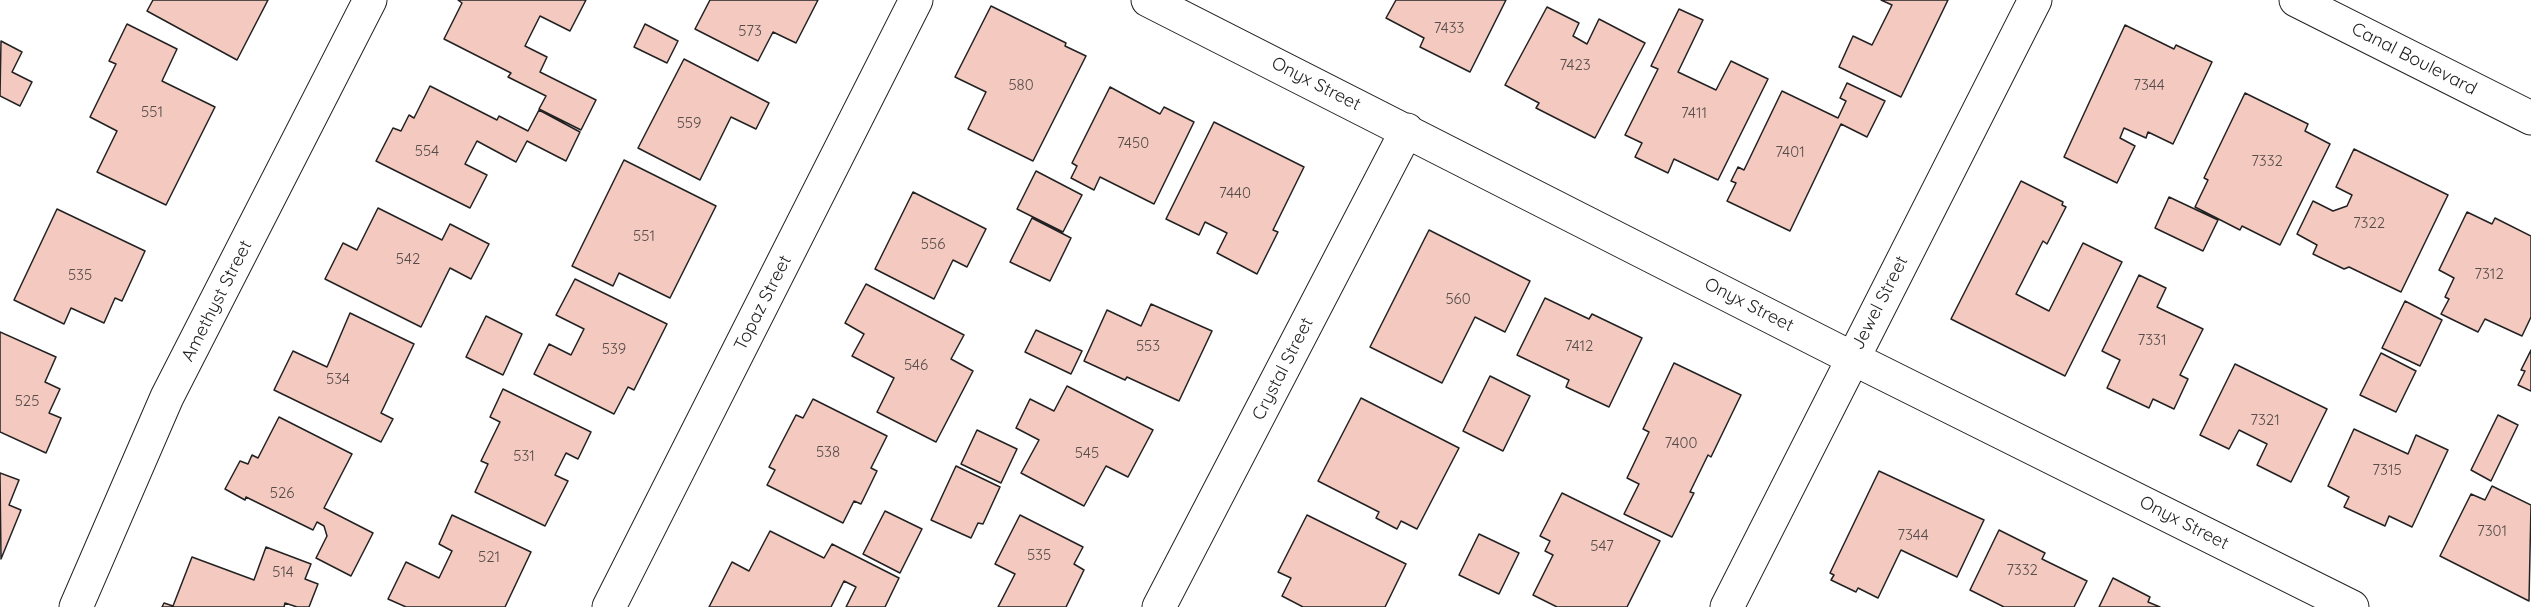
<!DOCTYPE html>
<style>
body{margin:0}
canvas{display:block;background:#fff}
</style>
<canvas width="2531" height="607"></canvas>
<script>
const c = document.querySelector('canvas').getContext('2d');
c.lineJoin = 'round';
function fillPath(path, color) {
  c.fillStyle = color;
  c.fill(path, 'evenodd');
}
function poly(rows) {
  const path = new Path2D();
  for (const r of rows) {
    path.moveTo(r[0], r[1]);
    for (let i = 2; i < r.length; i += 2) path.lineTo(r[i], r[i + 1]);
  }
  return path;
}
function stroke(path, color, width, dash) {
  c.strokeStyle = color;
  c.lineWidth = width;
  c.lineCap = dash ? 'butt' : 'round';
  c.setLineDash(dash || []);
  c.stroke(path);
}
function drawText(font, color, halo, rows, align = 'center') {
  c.font = font + ' Quicksand,sans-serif';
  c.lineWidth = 4.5;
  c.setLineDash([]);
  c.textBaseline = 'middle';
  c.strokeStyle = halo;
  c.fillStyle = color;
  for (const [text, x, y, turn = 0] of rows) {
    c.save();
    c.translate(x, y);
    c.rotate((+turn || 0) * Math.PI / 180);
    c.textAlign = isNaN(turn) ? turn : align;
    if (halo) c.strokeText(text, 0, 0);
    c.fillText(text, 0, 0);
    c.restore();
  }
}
const building = poly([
 [153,0,268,0,237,60,147,11,153,0],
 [586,0,570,31,540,16,525,46,547,57,540,72,596,100,581,130,539,109,546,96,508,77,511,73,444,39,462,3,458,0,586,0],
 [710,0,818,0,796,43,773,32,758,61,695,29,710,0],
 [1396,0,1506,0,1470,72,1420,47,1424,38,1386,18,1396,0],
 [1881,0,1948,0,1901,97,1839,67,1853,36,1872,45,1892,5,1881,0],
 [991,6,1066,43,1065,46,1086,56,1033,161,968,129,986,92,955,77,991,6],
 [1547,7,1579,23,1573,36,1587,44,1599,19,1645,43,1595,138,1536,108,1539,103,1505,85,1547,7],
 [1679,9,1703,20,1678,72,1716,90,1731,61,1768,79,1718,180,1674,159,1668,173,1635,157,1642,143,1625,135,1658,69,1651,66,1679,9],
 [127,24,177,49,162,81,215,107,166,205,97,172,117,131,90,117,116,64,109,61,127,24],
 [645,24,678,41,667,63,634,47,645,24],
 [2125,25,2174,49,2176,45,2212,62,2173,144,2148,132,2146,138,2124,128,2120,138,2135,146,2117,183,2064,157,2125,25],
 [1,41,22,52,12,72,32,82,20,106,0,96,1,41],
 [684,59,769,103,756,129,731,117,700,180,638,148,684,59],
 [1847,83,1885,101,1867,137,1841,124,1790,231,1727,201,1736,183,1731,181,1738,167,1744,170,1782,91,1838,118,1846,101,1840,98,1847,83],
 [430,86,497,120,499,116,528,131,539,110,580,132,566,161,527,141,516,162,477,141,465,164,487,175,470,208,376,161,393,128,401,131,409,115,414,118,430,86],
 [1110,87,1160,114,1164,107,1194,122,1154,204,1100,177,1094,190,1071,178,1077,166,1072,163,1110,87],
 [2245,93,2308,124,2305,131,2330,144,2280,245,2242,226,2240,230,2195,207,2208,180,2204,178,2245,93],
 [1214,122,1304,167,1273,230,1278,232,1257,274,1217,253,1227,233,1205,222,1199,235,1166,219,1214,122],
 [2354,149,2448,195,2401,292,2349,267,2344,269,2313,254,2317,245,2297,234,2313,201,2333,211,2347,206,2352,195,2336,187,2354,149],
 [624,160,716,206,670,298,619,273,613,286,572,266,624,160],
 [1036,171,1082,195,1063,232,1017,209,1036,171],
 [2021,181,2063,202,2062,205,2066,207,2047,244,2043,241,2016,294,2049,311,2083,243,2122,262,2065,376,1951,319,2021,181],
 [913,192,986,229,967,267,953,260,934,299,875,269,913,192],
 [2169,197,2218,220,2203,251,2155,228,2169,197],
 [378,208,442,240,450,224,489,244,471,279,450,268,421,327,325,279,343,243,357,250,378,208],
 [57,209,145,251,122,301,115,298,104,323,71,308,64,324,14,300,57,209],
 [2467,212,2492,224,2495,218,2531,236,2531,317,2522,336,2485,319,2478,332,2441,314,2449,299,2445,297,2454,278,2439,270,2467,212],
 [1032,218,1071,238,1050,281,1010,262,1032,218],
 [1429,230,1530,281,1505,332,1475,317,1442,383,1370,347,1429,230],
 [2139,275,2166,288,2157,307,2203,329,2180,375,2188,379,2174,409,2153,399,2149,408,2107,388,2120,360,2102,351,2139,275],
 [575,279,667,324,634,390,628,387,614,414,534,374,549,344,571,355,584,329,556,315,575,279],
 [866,284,964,335,951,359,973,371,936,442,877,412,894,378,852,356,864,334,845,323,866,284],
 [1545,298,1589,319,1592,314,1642,338,1609,407,1566,387,1569,380,1517,355,1545,298],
 [2405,301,2442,320,2420,366,2382,348,2405,301],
 [1151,304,1212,331,1179,401,1127,377,1125,380,1084,361,1107,310,1141,326,1151,304],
 [350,313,414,344,381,413,393,419,381,442,274,390,293,351,327,367,350,313],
 [486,316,522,334,503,375,466,357,486,316],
 [1036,330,1082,351,1071,374,1025,352,1036,330],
 [0,332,56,357,45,382,60,389,49,413,61,418,46,453,0,432,0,332],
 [2531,350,2531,391,2518,385,2525,371,2521,370,2531,350],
 [2381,353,2416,371,2396,412,2360,395,2381,353],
 [1674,363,1741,395,1711,457,1708,455,1690,492,1694,493,1672,537,1624,514,1639,484,1627,478,1649,432,1643,429,1674,363],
 [2235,364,2327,409,2291,482,2257,465,2267,444,2239,430,2229,449,2200,435,2235,364],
 [1490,376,1530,396,1503,451,1463,431,1490,376],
 [1067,386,1153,430,1128,477,1106,466,1084,506,1021,473,1039,440,1016,428,1030,399,1054,411,1067,386],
 [503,389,591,432,578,459,566,453,555,475,568,481,545,526,475,492,488,464,481,461,500,422,490,417,503,389],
 [1361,398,1459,448,1417,529,1401,521,1397,529,1376,518,1379,512,1318,481,1361,398],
 [813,399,887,436,871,468,877,471,861,504,854,501,843,523,767,485,775,470,769,467,796,415,803,418,813,399],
 [2498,415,2518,425,2491,481,2471,470,2498,415],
 [279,417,352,454,324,508,373,533,351,576,316,558,327,536,324,526,317,522,313,530,246,497,245,500,225,489,240,461,248,464,252,455,258,458,279,417],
 [2354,429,2408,454,2416,435,2448,450,2412,527,2389,516,2385,526,2344,507,2349,497,2328,486,2354,429],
 [977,430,1017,449,1001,483,961,464,977,430],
 [956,466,1000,487,983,524,978,523,971,538,931,520,956,466],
 [1879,471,1984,520,1957,577,1901,550,1878,598,1858,588,1856,592,1831,580,1834,575,1830,573,1879,471],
 [0,473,19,480,9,505,21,510,1,559,0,473],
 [2492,486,2531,505,2529,601,2440,556,2471,494,2485,500,2492,486],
 [1562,493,1660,541,1627,607,1557,607,1533,595,1553,555,1545,551,1550,541,1540,536,1562,493],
 [885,511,922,529,900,573,863,554,885,511],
 [452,515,531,552,505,607,406,607,388,599,406,562,439,578,452,551,439,544,452,515],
 [1020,515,1083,547,1074,564,1084,570,1066,607,998,607,1015,574,995,564,1020,515],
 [1307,515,1406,564,1385,607,1303,607,1282,596,1291,578,1278,572,1307,515],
 [1999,530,2045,553,2042,559,2087,581,2074,607,2004,607,1970,590,1999,530],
 [770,531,824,558,832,544,899,578,885,607,846,607,856,587,844,581,831,607,709,607,732,562,749,571,770,531],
 [1479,534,1519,553,1499,594,1459,575,1479,534],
 [266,547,311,564,305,579,318,584,309,607,297,607,285,603,284,607,162,607,164,603,173,606,192,557,254,580,266,547],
 [2113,578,2150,597,2148,602,2160,607,2099,607,2113,578]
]);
const minor = poly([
 [1148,0,1852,358,2352,607],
 [2296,0,2531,118],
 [76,607,167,397,370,0],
 [609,607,916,0],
 [1159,607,1407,130],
 [1727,607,2035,0]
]);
const numberNames = [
 ["7433",1449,28],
 ["573",750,31],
 ["7423",1575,65],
 ["580",1021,85],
 ["7344",2149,85],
 ["551",152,112],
 ["7411",1694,113],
 ["559",689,123],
 ["7450",1133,143],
 ["554",427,151],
 ["7401",1790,152],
 ["7332",2267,161],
 ["7440",1235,193],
 ["7322",2369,223],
 ["551",644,236],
 ["556",933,244],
 ["542",408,259],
 ["7312",2489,274],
 ["535",80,275],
 ["560",1458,299],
 ["7331",2152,340],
 ["553",1148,346],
 ["7412",1579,346],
 ["539",614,349],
 ["546",916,365],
 ["534",338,379],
 ["525",27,401],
 ["7321",2265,420],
 ["7400",1681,443],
 ["538",828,452],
 ["545",1087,453],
 ["531",524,456],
 ["7315",2387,470],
 ["526",282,493],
 ["7301",2492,531],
 ["7344",1913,535],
 ["547",1602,546],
 ["535",1039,555],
 ["521",489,557],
 ["7332",2022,570],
 ["514",283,572]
];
const streetNames = [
 ["Canal Boulevard",2414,59,27],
 ["Onyx Street",1316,84,27],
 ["Amethyst Street",217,301,-63],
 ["Topaz Street",763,303,-63],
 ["Jewel Street",1880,303,-63],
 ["Onyx Street",1749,305,27],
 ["Crystal Street",1283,369,-63],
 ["Onyx Street",2184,523,27]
];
fillPath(building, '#f3c9c0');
stroke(building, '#222', 1.5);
stroke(minor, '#222', 35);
stroke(minor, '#fff', 33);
drawText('15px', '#564c4a', null, numberNames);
drawText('18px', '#222', '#fff', streetNames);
</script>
